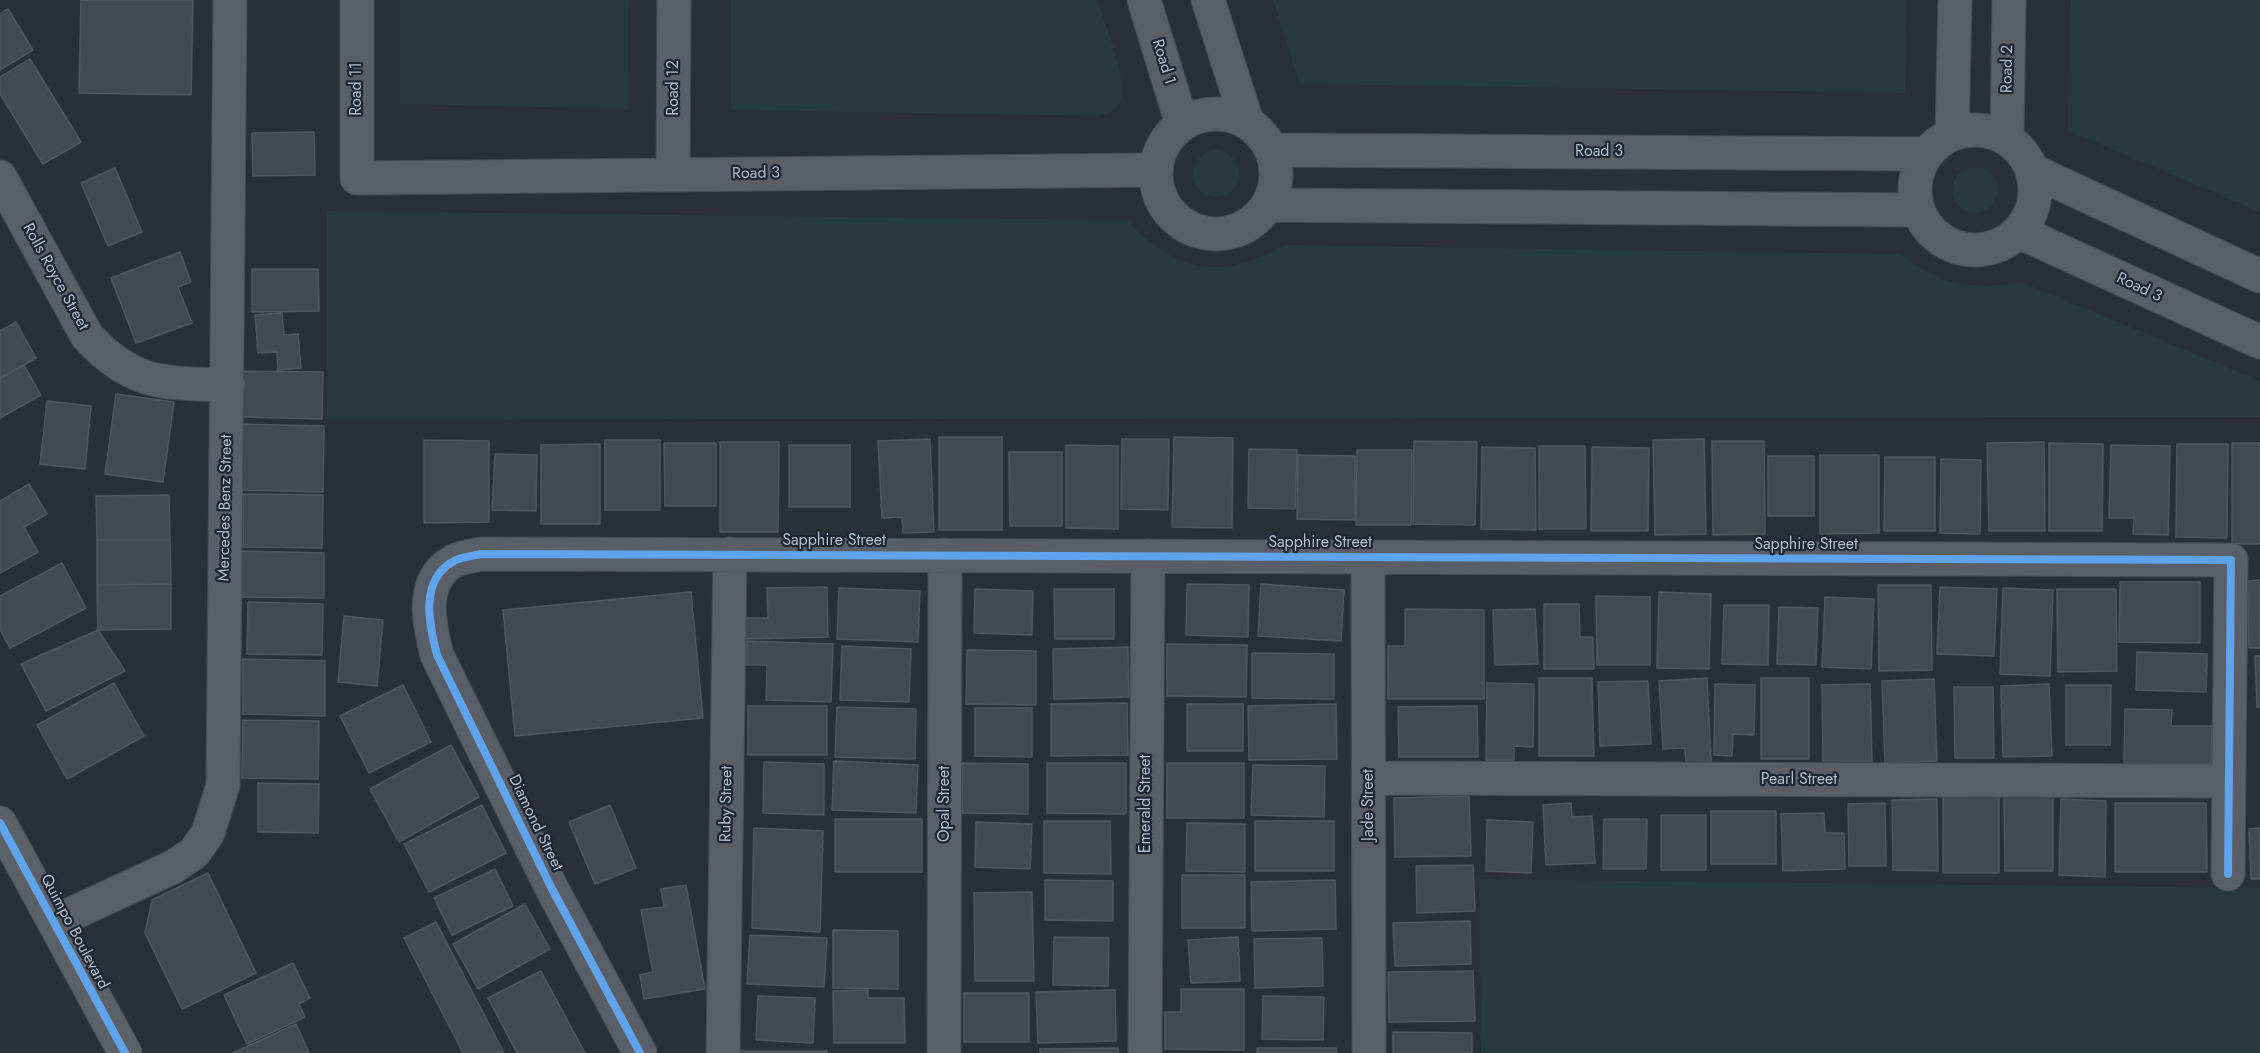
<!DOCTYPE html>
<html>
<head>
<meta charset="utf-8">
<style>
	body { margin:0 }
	canvas { display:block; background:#2a3038 }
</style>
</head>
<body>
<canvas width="2260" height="1053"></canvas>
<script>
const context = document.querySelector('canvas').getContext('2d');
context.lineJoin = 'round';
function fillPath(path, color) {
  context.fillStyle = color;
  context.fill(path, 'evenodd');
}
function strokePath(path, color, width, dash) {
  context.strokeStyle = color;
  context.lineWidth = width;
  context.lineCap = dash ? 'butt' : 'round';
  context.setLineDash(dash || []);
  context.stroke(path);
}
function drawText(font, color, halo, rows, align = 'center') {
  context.font = font + ' Jost,sans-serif';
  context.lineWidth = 4.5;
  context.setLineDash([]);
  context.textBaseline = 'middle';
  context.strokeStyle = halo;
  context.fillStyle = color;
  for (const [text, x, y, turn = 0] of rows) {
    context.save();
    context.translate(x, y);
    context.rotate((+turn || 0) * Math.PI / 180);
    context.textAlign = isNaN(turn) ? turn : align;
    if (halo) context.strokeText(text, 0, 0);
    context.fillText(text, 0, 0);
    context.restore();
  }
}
const green = new Path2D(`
	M400,0h229l-1,109 -228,-5z
	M731,0h366c7,23 35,85 21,106 -5,7 -13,8 -21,10l-366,-6z
	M1273,0h633l-1,93 -605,-9z
	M2071,0h189v212l-193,-82z
	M1193 174a23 23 0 1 1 46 0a23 23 0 1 1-46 0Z
	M1952 190a23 23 0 1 1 46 0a23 23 0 1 1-46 0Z
	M327,211l800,9c48,54 95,60 158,25l614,9c41,30 72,37 122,28l239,99v36l-1933,3z
	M1479,879l781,9v165h-779z`);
const building = new Path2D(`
	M81,0h112l-2,95 -112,-2z
	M8,9l25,41 -33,20v-56z
	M30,59l51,83 -38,22 -43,-70v-17z
	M314,132l1,43 -62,1 -1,-43z
	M115,168l27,64 -34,14 -27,-63z
	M180,252l11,30 -13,5 14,36 -56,20 -25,-65z
	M252,269h66l1,42 -67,1z
	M282,313l2,22 14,-1 3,34 -23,2 -1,-18 -19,1 -3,-38z
	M16,322l20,36 -36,20v-47z
	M24,365l17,30 -41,23v-39z
	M241,371l82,1 -1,47 -81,-2z
	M116,394l58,8 -11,80 -58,-8z
	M47,401l44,5 -6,63 -45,-5z
	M240,424l84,2 -1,66 -83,-2z
	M939,437h63v93h-63z
	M1174,437l59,1 -1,90 -60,-1z
	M930,439l4,93 -31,1 -1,-16 -20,1 -4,-77z
	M1122,439h47l-1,71 -47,-1z
	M1704,439l2,95 -51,1 -2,-95z
	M424,440l65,1v81l-65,1z
	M605,440h55v70h-55z
	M1414,441l63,1 -2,83 -62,-1z
	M1712,441h52l1,93 -52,1z
	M720,442h59l-1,90h-58z
	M2044,442l1,89h-56l-2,-88z
	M664,443h52v63h-51z
	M2049,443l54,1 -1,87h-53z
	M2232,443h28v101h-28z
	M600,444v80h-59v-79z
	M2177,444h51l-1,94 -51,-1z
	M789,445h61v62h-61z
	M1066,445l52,1v83l-52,-1z
	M2111,445l59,1 -2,89 -35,-1 1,-16h-25z
	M1539,446h46l1,83h-47z
	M1482,447l53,1 1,82 -55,-1z
	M1592,447l57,1 -1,83h-57z
	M1249,449l48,1 -2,59 -47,-1z
	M1357,450h55l-1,75h-55z
	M1009,452h53v74h-52z
	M495,454l42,1 -1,56 -44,-1z
	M1298,455l57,1v64l-58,-1z
	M1820,455h59v78l-59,1z
	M1768,456h46v60h-46z
	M1885,457h50v74h-51z
	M1941,459l40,1 -1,74 -40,-1z
	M29,484l18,30 -23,13 14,25 -38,21v-72z
	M243,494l80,1 -1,53 -79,-1z
	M169,495l1,45h-73l-1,-44z
	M97,540h73l1,44 -74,1z
	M242,551l82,2v45l-83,-1z
	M62,563l24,45 -76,40 -10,-19v-33z
	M2260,580v68h-11l-2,-67z
	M2120,582h80v61l-81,-1z
	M171,584v45l-73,1 -1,-45z
	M1187,584l62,1 -1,52 -62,-2z
	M1261,584l83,6 -3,51 -83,-5z
	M1878,585h53l1,85 -53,1z
	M827,587l1,50 -84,2v-21h24l-1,-30z
	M1940,587l57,2 -3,67 -57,-2z
	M839,588l81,3 -2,51 -81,-3z
	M2003,588l50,2 -3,86 -50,-2z
	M975,589l58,2 -1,44 -58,-2z
	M1054,589h60v50h-59z
	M2057,589h59l1,82 -59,1z
	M691,592l12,126 -188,18 -12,-126z
	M1659,592l52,2 -2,75 -52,-1z
	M1596,596l54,1v68h-53z
	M1825,597l49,2 -3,70 -49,-2z
	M248,602l75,2 -1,51 -75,-1z
	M1544,604h35l1,33h13l1,32h-50z
	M1724,605h45l-1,60 -46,-1z
	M1779,607l39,1 -2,57 -39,-1z
	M1405,609l79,1v89h-96v-53h17z
	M1535,609l3,55 -43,1 -2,-55z
	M344,616l39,4 -6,66 -39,-4z
	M98,630l27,41 -79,40 -25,-47z
	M747,641l86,3 -2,58 -65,-2 1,-35h-20z
	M1167,644l80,1 -1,52 -79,-1z
	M842,646l69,3 -2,53 -69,-2z
	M1128,647l1,50 -75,2 -1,-50z
	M967,650l69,1v54l-70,-1z
	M2137,652l70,2 -1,38 -70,-2z
	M1252,653l82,1v45l-82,-1z
	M2255,656h5v51h-3z
	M243,659l82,2v55l-82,-2z
	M1539,678h53l2,78h-55z
	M1707,678l4,84 -25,1 -1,-15 -22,1 -4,-68z
	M1761,678h48v81h-48z
	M1934,679l3,82 -52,2 -3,-82z
	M1648,681l3,63 -51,2 -2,-64z
	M114,683l30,53 -77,43 -30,-54z
	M1487,683l47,1 -1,63 -19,-1v14h-28z
	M1715,684l40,1 -1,50 -21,-1 -1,22 -18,-1z
	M1870,684l2,77h-49l-1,-76z
	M2049,684l3,72 -49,1 -2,-71z
	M403,685l28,57 -62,31 -29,-57z
	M2066,685h45l-1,60h-44z
	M1954,687h39l1,71h-39z
	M1127,703l1,52 -77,1v-52z
	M1187,704h56v47h-56z
	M1336,704l1,55 -88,1 -1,-54z
	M748,706h79v49h-79z
	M1477,706l1,51h-79l-1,-50z
	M837,707l79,2 -1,50 -80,-2z
	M975,708h57v49l-57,-1z
	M2125,709l47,1 -1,16h41l-1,38 -87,-1z
	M243,720l76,1 -1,58 -76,-1z
	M451,745l28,52 -80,45 -29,-53z
	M834,761l84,4 -2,48 -84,-3z
	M764,762l60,2v51l-61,-2z
	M962,763l66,1v50l-66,-1z
	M1047,763h79v51l-79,-1z
	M1167,763h77v55h-77z
	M1253,765l72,1 -1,51 -73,-2z
	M258,783l61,1 -1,49 -60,-1z
	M2004,794h49v77h-48z
	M1943,795l56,1v77h-56z
	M1469,796l2,60 -76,1 -1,-59z
	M1937,799l1,72 -45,-1 -1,-70z
	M2061,799l45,2 -1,76 -46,-2z
	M1571,803l1,14 20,-1 3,47 -49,2 -3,-60z
	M1885,803l1,63h-37l-1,-62z
	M2115,803h91l1,69h-92z
	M482,805l24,48 -77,39 -25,-48z
	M610,805l26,63 -41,16 -26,-62z
	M1711,811h65v53h-65z
	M1824,813l1,20h19l1,36 -62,2 -2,-57z
	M1661,815h45v55h-45z
	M835,819h87v53h-87z
	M1604,819h43l-1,50h-43z
	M1487,820l46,2 -2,51 -45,-2z
	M1044,821h66l1,53 -67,-1z
	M1255,821h79v50h-79z
	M976,822l56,2 -2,45 -55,-2z
	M1187,823l58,1v48l-59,-1z
	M754,828l69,3 -3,101 -68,-4z
	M2260,828v51h-9l-2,-50z
	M1473,865l2,46 -58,2 -1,-47z
	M495,869l18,37 -61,29 -18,-37z
	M208,873l48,100 -74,36 -37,-76 7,-33z
	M1182,875h63v53h-63z
	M1045,880l68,1v40l-68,-1z
	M1335,880l1,49 -84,2 -1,-49z
	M686,885l19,104 -61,10 -4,-24 13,-3 -12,-62 23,-3 -3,-18z
	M1032,892l2,89h-59l-1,-88z
	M525,904l25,45 -72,40 -25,-45z
	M1470,921l1,43 -76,2 -2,-43z
	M436,922l68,131h-41l-59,-115z
	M833,930l65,1v58l-65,-1z
	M750,935l77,3 -3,49 -77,-3z
	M1054,937l55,1 -1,48 -55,-1z
	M1238,937l2,44 -49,2 -3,-43z
	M1322,938l1,48 -68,2 -1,-49z
	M293,963l17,35 -11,6 6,13 -58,27 -23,-49z
	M541,971l44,82h-68l-29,-55z
	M1473,971l2,50 -86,1 -1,-50z
	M1181,989h63v61l-79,-1v-37h16z
	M868,990v8h36l1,45h-71l-1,-52z
	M1115,990l1,51 -78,2 -2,-51z
	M964,993h65v49h-65z
	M758,996l57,2 -2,45 -57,-3z
	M1263,996l61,1 -1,43 -61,-1z
	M296,1024l13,29h-76z
	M1393,1032l79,1v20h-79z
	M1118,1048v5h-78v-4z
	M1257,1048h79l1,5h-80z
	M739,1051h88v2h-88z`);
const minor = new Path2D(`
	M357,0v178l799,-8
	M1144,0l38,124
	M1208,0l39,122
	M1156 174a60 60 0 1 1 120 0a60 60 0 1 1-120 0Z
	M1915 190a60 60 0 1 1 120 0a60 60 0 1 1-120 0Z
	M1952,134l3,-134
	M2007,138l2,-138
	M1272,150l653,4
	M2033,171l227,105
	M673,175l1,-175
	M0,177l87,159c46,50 77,47 141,49
	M1269,205l649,5
	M2019,232l241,110
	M1368,557l1,496
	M1369,778l860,3
	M54,922l119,-55 21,-14 14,-20 15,-48 7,-785
	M640,1053l-89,-166 -114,-232c-8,-31 -18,-75 17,-94 7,-4 19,-5 27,-7l1750,6 -3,314
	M723,1053l7,-499
	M944,1053l1,-498
	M1145,1053l3,-497`);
const major = new Path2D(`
	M0,823l125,230`);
const cycleway = new Path2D(`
	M0,823l125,230
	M640,1053l-89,-166 -114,-232c-8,-31 -18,-75 17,-94 7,-4 19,-5 27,-7l1750,6 -3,314`);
const streetNames = [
	["Road 1",1163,62,73],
	["Road 2",2008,69,-89],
	["Road 12",674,88,-90],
	["Road 11",357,89,-90],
	["Road 3",1599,152],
	["Road 3",756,174,-1],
	["Rolls Royce Street",55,277,61],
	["Road 3",2139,288,25],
	["Mercedes Benz Street",226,508,-89],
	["Sapphire Street",834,541],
	["Sapphire Street",1320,543],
	["Sapphire Street",1806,545],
	["Pearl Street",1799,780],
	["Ruby Street",727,804,-89],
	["Opal Street",945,804,-90],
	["Emerald Street",1146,804,-90],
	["Jade Street",1369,805,-90],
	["Diamond Street",535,823,64],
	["Quimpo Boulevard",74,932,62]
];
fillPath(green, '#273a3e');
fillPath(building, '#444950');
strokePath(building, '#52575f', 1.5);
strokePath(minor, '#484c53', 35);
strokePath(major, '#484c55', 35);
strokePath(minor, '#5a5e66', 33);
strokePath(major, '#5c6168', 33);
strokePath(cycleway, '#60a3ed', 8);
drawText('16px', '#b4bcc9', '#1d2633', streetNames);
</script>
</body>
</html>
